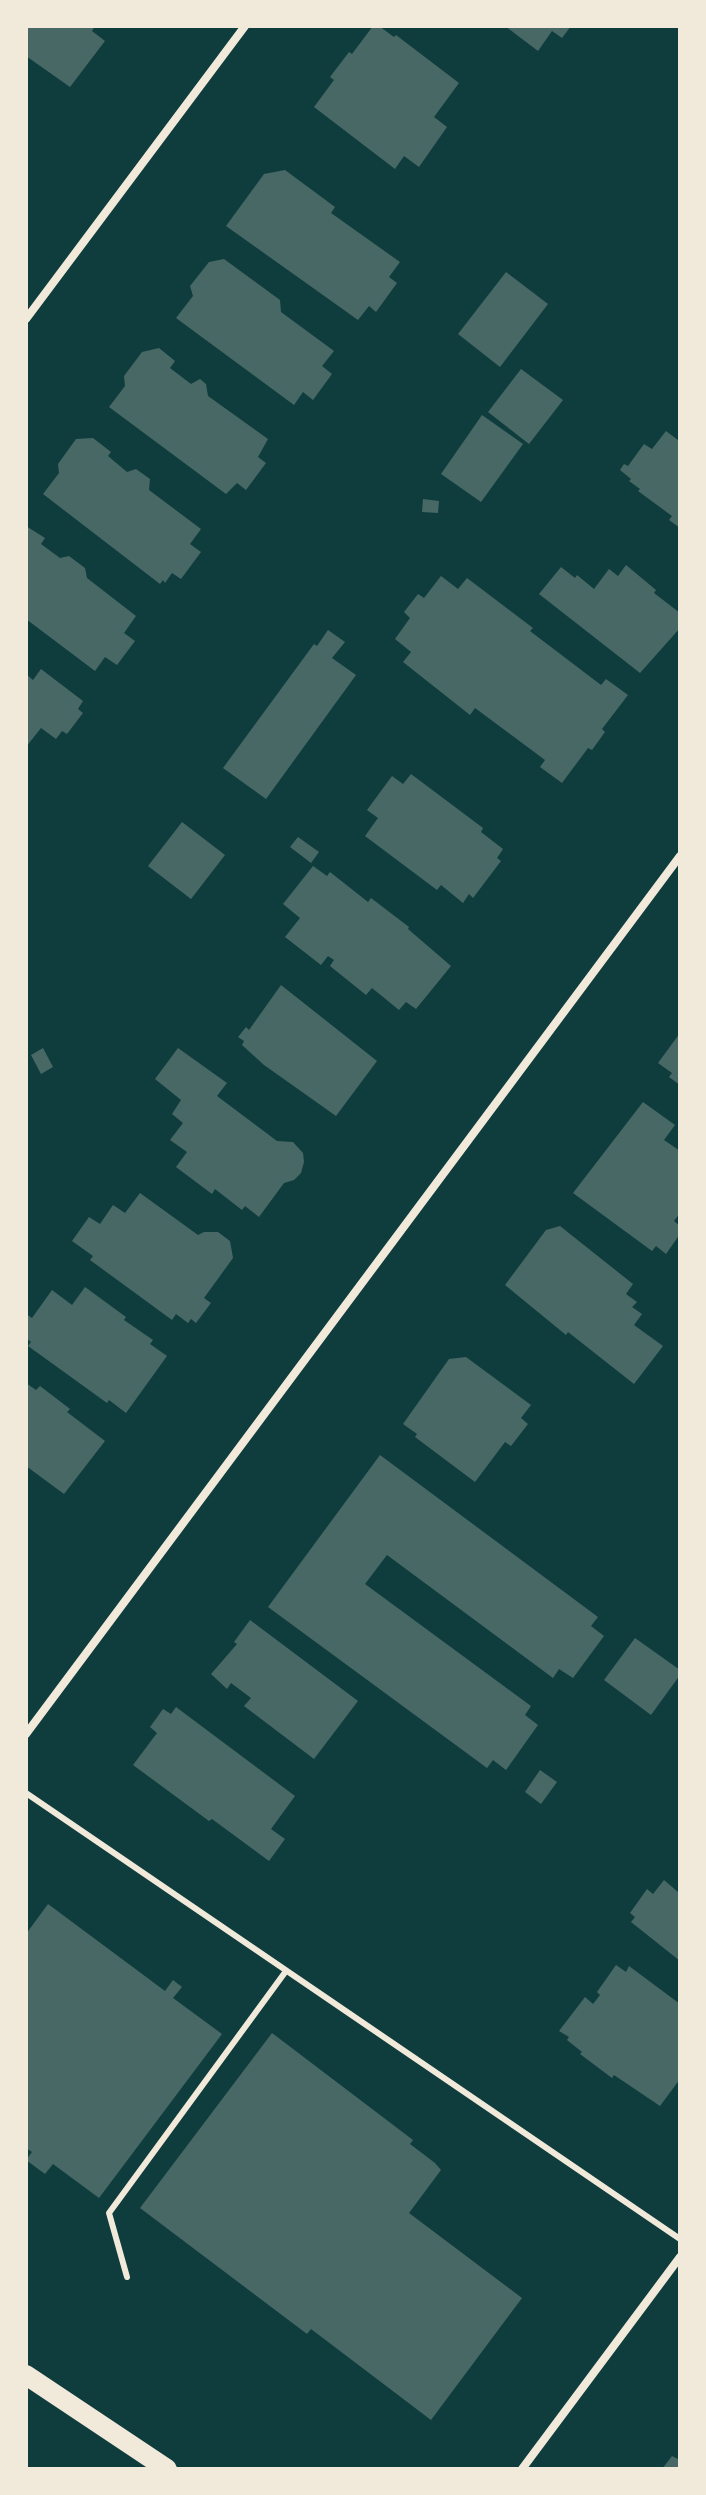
<!DOCTYPE html>
<html>
<head>
<meta charset="utf-8">
<style>
	body { margin:0 }
	#map { position:relative; width:706px; height:2495px; overflow:hidden; background:#0f3d3e; font-family:"Archivo Narrow",sans-serif }
	canvas { display:block }
	.frame { position:absolute; inset:0; border:28px solid #f1e9da; pointer-events:none }
</style>
</head>
<body>
<div id="map">
<canvas width="706" height="2495"></canvas>
<div class="frame"></div>
</div>
<script>
const context = document.querySelector('canvas').getContext('2d');
context.lineJoin = 'round';
function fillPath(path, color) {
  context.fillStyle = color;
  context.fill(path, 'evenodd');
}
function strokePath(path, color, width, dash) {
  context.strokeStyle = color;
  context.lineWidth = width;
  context.lineCap = dash ? 'butt' : 'round';
  context.setLineDash(dash || []);
  context.stroke(path);
}
const building = new Path2D(`
	M26,26h69l-3,5 13,10 -35,46 -44,-31z
	M373,26h6l15,11 2,-2 63,48 -25,34 13,10 -28,40 -15,-11 -9,13 -81,-62 20,-27 -4,-3 19,-25 3,2z
	M505,26h66l-9,12 -10,-7 -14,20z
	M285,170l50,37 -4,6 69,49 -11,15 8,6 -21,29 -7,-6 -11,14 -132,-94 38,-52z
	M224,259l56,41 1,12 53,39 -12,15 10,8 -19,26 -10,-8 -9,13 -118,-87 17,-22 -3,-10 19,-24z
	M506,272l42,32 -48,63 -42,-33z
	M159,348l16,13 -5,7 21,16 9,-5 6,5 2,12 60,43 -10,18 8,6 -20,27 -9,-7 -11,11 -117,-87 16,-21 -1,-10 18,-24z
	M521,369l42,31 -34,44 -41,-32z
	M482,415l41,29 -42,58 -40,-28z
	M666,431l12,9 2,-3v91l-11,-8 3,-4 -34,-25 2,-2 -11,-8 2,-2 -11,-9 4,-6 4,2 16,-22 8,5z
	M93,438l18,14 -3,4 19,16 9,-3 14,10 -1,11 52,39 -11,15 11,8 -20,27 -9,-6 -7,10 -2,-3 -3,4 -117,-90 16,-21 -1,-9 18,-25z
	M423,499l16,2 -1,12 -16,-1z
	M26,526l19,12 -4,6 19,14 9,-2 16,12 2,10 49,38 -12,17 11,8 -18,24 -12,-8 -10,14 -69,-52z
	M626,565l30,25 -2,3 26,20v15l-40,45 -101,-79 22,-27 14,11 2,-3 17,14 15,-20 9,7z
	M441,576l17,13 9,-11 66,50 -3,3 71,54 5,-6 22,16 -26,34 3,3 -13,18 -4,-2 -26,35 -22,-16 5,-7 -70,-52 -5,7 -67,-53 8,-10 -16,-13 15,-21 -6,-6 14,-18 6,4z
	M328,630l17,12 -13,16 24,17 -90,124 -43,-31 91,-124 3,2z
	M41,669l42,32 -5,8 5,4 -16,21 -5,-3 -6,8 -15,-11 -15,19v-73l7,6z
	M411,774l72,54 -2,4 22,17 -6,9 4,3 -28,37 -4,-4 -6,9 -22,-18 -4,5 -72,-54 13,-18 -11,-8 25,-34 11,8z
	M182,822l43,33 -34,44 -43,-33z
	M298,837l21,15 -8,11 -21,-16z
	M313,866l14,10 3,-4 38,30 3,-4 38,29 -1,2 43,37 -35,43 -10,-7 -7,8 -27,-22 -6,7 -36,-29 4,-6 -6,-4 -7,9 -36,-28 15,-19 -17,-14z
	M281,985l96,76 -41,55 -72,-51 -22,-20 2,-4 -6,-4 8,-10 3,3z
	M680,1033v52l-11,-8 3,-4 -14,-10z
	M43,1048l10,19 -12,7 -10,-19z
	M178,1048l49,35 -10,13 60,45 16,1 10,11 1,9 -3,11 -7,7 -10,3 -25,34 -14,-11 -3,4 -27,-21 -3,5 -36,-27 11,-15 -17,-12 13,-17 -11,-9 9,-14 -26,-21z
	M643,1102l32,23 -11,15 16,11v62l-6,8 6,5v8l-14,20 -10,-8 -4,5 -79,-58z
	M140,1193l58,42 6,-3h14l12,9 3,17 -29,40 7,5 -15,20 -5,-4 -3,4 -12,-9 -4,6 -82,-60 3,-4 -21,-15 17,-24 11,7 13,-19 12,8z
	M560,1226l73,58 -7,10 11,8 -5,5 10,7 -8,11 29,21 -29,38 -66,-52 -2,3 -61,-50 41,-55z
	M85,1287l41,30 -2,3 29,20 -3,4 17,12 -41,57 -17,-13 -2,3 -79,-57 3,-4 -5,-4v-24l6,4 20,-28 20,15z
	M466,1357l65,48 -10,13 7,6 -17,22 -6,-4 -30,40 -60,-45 2,-3 -14,-10 46,-65z
	M26,1383l10,7 4,-4 30,23 -3,3 38,29 -41,53 -38,-28z
	M380,1455l218,162 -7,9 13,10 -31,42 -14,-9 -6,9 -166,-123 -22,29 166,122 -6,9 13,10 -32,45 -13,-10 -6,8 -219,-161z
	M250,1620l108,81 -44,58 -70,-53 7,-8 -20,-15 -4,6 -16,-15 26,-30 -3,-2z
	M635,1638l45,32v5l-29,40 -47,-35z
	M176,1707l119,89 -24,33 14,10 -16,22 -57,-42 -3,2 -76,-56 24,-32 -7,-6 13,-18 8,5z
	M540,1770l17,12 -16,22 -16,-12z
	M664,1880l14,12 2,-2v71l-49,-39 4,-5 -5,-4 17,-24 6,5z
	M48,1904l117,87 8,-11 9,7 -9,11 49,36 -123,164 -46,-34 -8,10 -19,-14 6,-8 -6,-4v-214z
	M616,1965l10,7 3,-6 51,38v75l-20,27 -46,-31 -2,3 -32,-24 2,-2 -15,-12 2,-3 -10,-6 26,-34 8,7 7,-9 -3,-3z
	M272,2033l141,107 -3,4 25,19 6,7 -32,43 113,85 -91,122 -120,-91 -4,5 -167,-126z
	M672,2456l6,3 2,-3v13h-18z`);
const service = new Path2D(`
	M26,1793l654,446
	M127,2277l-18,-64 177,-242`);
const minor = new Path2D(`
	M26,319l219,-293
	M26,1734l654,-878
	M522,2469l158,-212`);
const primary = new Path2D(`
	M26,2375l141,94`);
fillPath(building, '#486865');
strokePath(service, '#f1e9da', 6);
strokePath(minor, '#f1e9da', 8);
strokePath(primary, '#f1e9da', 20);
</script>
</body>
</html>
